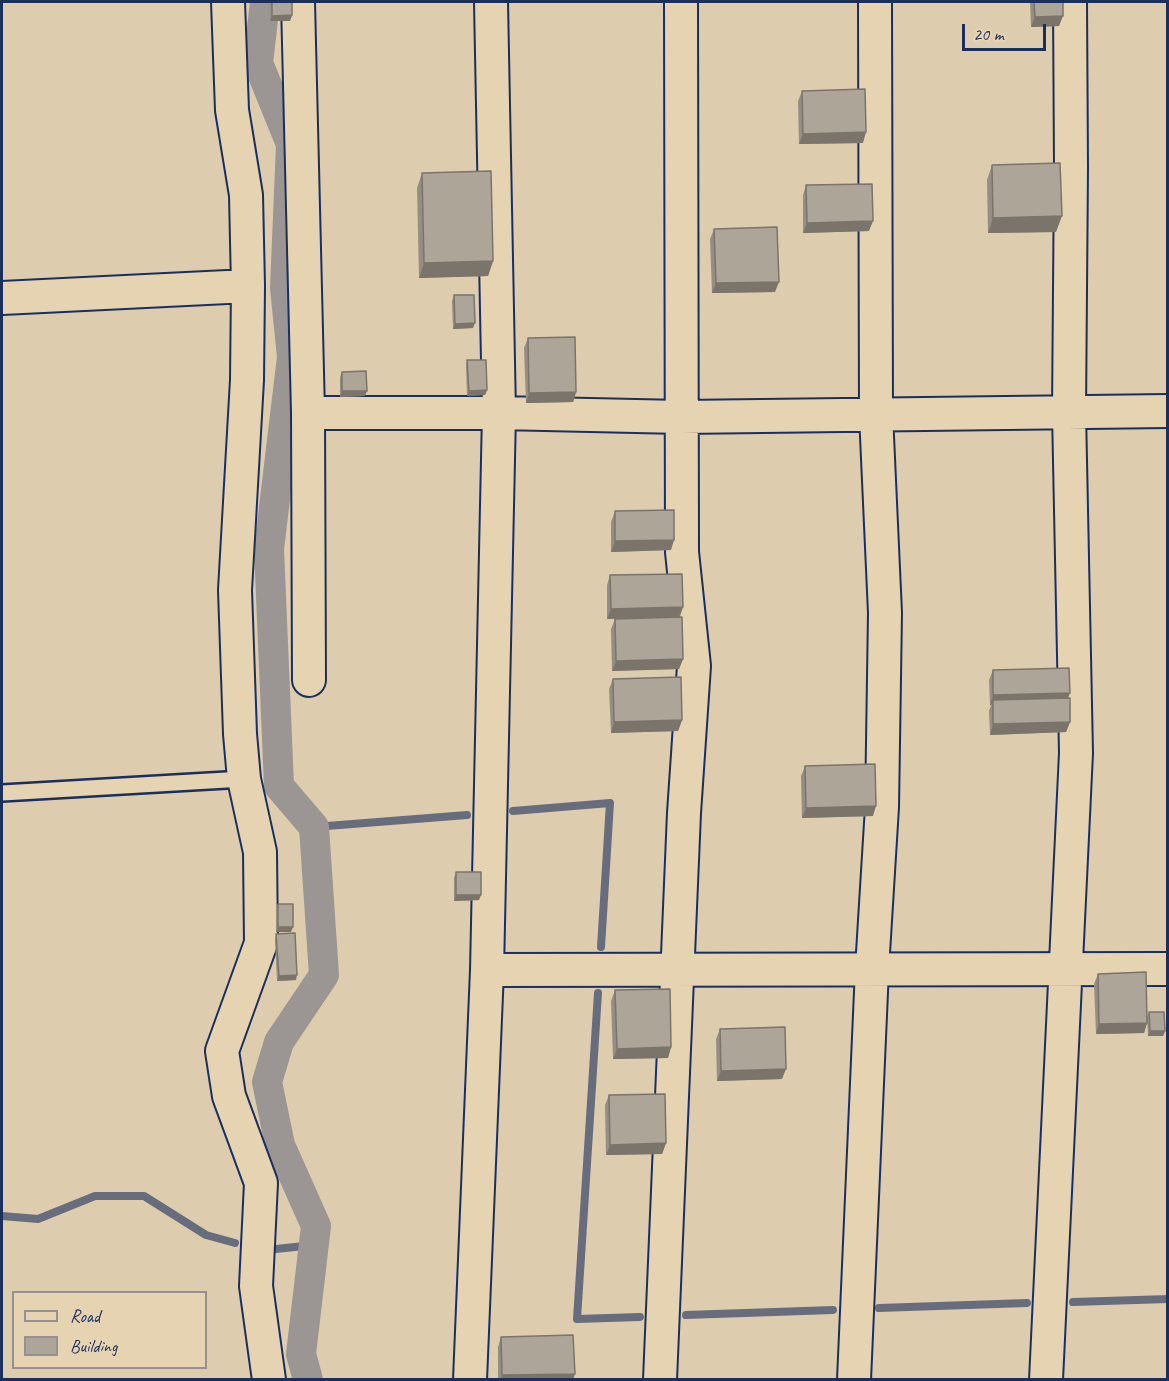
<!DOCTYPE html>
<html>
<head>
<meta charset="utf-8">
<style>
	body { margin:0 }
	#map { position:relative; width:1169px; height:1381px; overflow:hidden; background:#deccae; font-family:Caveat,sans-serif }
	canvas { display:block }
	.frame { position:absolute; inset:0; border:3px solid #1b2f5e; pointer-events:none }
	.legend { position:absolute; left:12px; top:1291px; width:195px; height:78px; box-sizing:border-box; background:#e6d3b1; border:2px solid #959190; margin:0; padding:8px 10px; list-style:none; font-size:18px; color:#1b2f5e }
	.legend li { display:flex; align-items:center; gap:12px; height:30px }
	.legend b { width:30px; border:2px solid #959190 }
	.scale { position:absolute; left:962px; top:24px; width:84px; height:27px; box-sizing:border-box; border:3px solid #1b2f5e; border-top:0; padding-left:8px; font-size:18px; line-height:21px; white-space:nowrap; color:#1b2f5e; -webkit-text-stroke:4px #e6d3b1; paint-order:stroke }
</style>
</head>
<body>
<div id="map">
<canvas width="1169" height="1381"></canvas>
<div class="frame"></div>
<ul class="legend">
<li><b style="height:8px;background:#e6d3b1"></b>Road</li>
<li><b style="height:16px;background:#aea599"></b>Building</li>
</ul>
<div class="scale">20 m</div>
</div>
<script>
const context = document.querySelector('canvas').getContext('2d');
context.lineJoin = 'round';
function strokePath(path, color, width, dash) {
  context.strokeStyle = color;
  context.lineWidth = width;
  context.lineCap = dash ? 'butt' : 'round';
  context.setLineDash(dash || []);
  context.stroke(path);
}
function fillPath(path, color) {
  context.fillStyle = color;
  context.fill(path, 'evenodd');
}
const stream = new Path2D(`
	M513,811l97,-8 -9,144
	M314,827l153,-12
	M598,993l-21,326 63,-2
	M2,1216l36,3 57,-23h49l62,39 29,8
	M266,1250l48,-5
	M1073,1302l95,-3
	M879,1308l148,-5
	M686,1315l147,-5`);
const canal = new Path2D(`
	M265,2l-7,61 33,81 -6,144 7,69 -23,192 10,237 35,41 10,148 -45,67 -12,40 13,63 36,81 -15,128 7,26`);
const service = new Path2D(`
	M2,793l242,-14`);
const minor = new Path2D(`
	M228,2l4,108 14,85 2,91 -1,94 -12,210 5,144 4,45 16,73 1,91 -39,108 7,45 32,87 -5,103 13,94
	M298,2l10,411 1,267
	M2,298l246,-12
	M308,413h191l182,4 487,-6
	M487,970l12,-557 -8,-411
	M470,1380l17,-410 681,-1
	M660,1380l24,-567 10,-147 -12,-114 -1,-550
	M854,1380l18,-411 10,-162 3,-194 -9,-199 -1,-412
	M1046,1380l30,-627 -7,-341 2,-244 -1,-166`);
const wall = new Path2D(`
	M270,2h22v13l-2,6h-20z
	M1030,2h33l-4,24 -28,1z
	M802,91l61,52 -64,1 -1,-43z
	M992,165l64,67 -68,1 -1,-53z
	M422,173l71,88 -5,15 -69,2 -2,-90z
	M806,185l63,46 -66,2v-38z
	M714,229l61,63 -63,1 -2,-54z
	M454,295l19,33 -20,1 -1,-28z
	M528,338l48,54 -3,10 -47,1 -2,-55z
	M467,360l20,30 -2,5 -18,1 -1,-30z
	M342,372l23,24 -25,1v-20z
	M615,511l56,39 -60,2v-30z
	M610,575l73,32 -3,10 3,42 -4,10 -67,2 -1,-42 4,-10h-8v-34z
	M993,670l75,28 2,24 -4,10 -76,3 -1,-24 2,-6h-1l-1,-25z
	M613,679l69,41 -4,11 -67,2 -2,-44z
	M805,766l68,50 -71,2 -1,-42z
	M456,872l23,28 -25,1v-23z
	M278,904l13,28h-15v-22z
	M276,934l20,46 -19,1 -2,-41z
	M1098,974l49,49 -3,10 -48,1 -2,-50z
	M615,990l56,57 -3,11 -55,1 -2,-58z
	M1149,1012l16,19 -2,5h-15l-1,-19z
	M720,1029l62,50 -65,2 -1,-42z
	M609,1095l57,48 -4,11 -56,1 -1,-50z
	M501,1337l72,43h-75v-33z`);
const shadedWall = new Path2D(`
	M292,15l-2,6h-20l2,-5z
	M1063,16l-4,10 -28,1 4,-10z
	M866,132l-3,11 -64,1 4,-10z
	M1062,216l-6,16 -68,1 5,-15z
	M873,221l-4,10 -66,2 4,-10z
	M493,261l-5,15 -69,2 5,-15z
	M779,282l-4,10 -63,1 4,-10z
	M475,323l-2,5 -20,1 2,-5z
	M487,390l-2,5 -18,1 2,-5z
	M342,391h25l-2,5 -25,1z
	M576,392l-3,10 -47,1 3,-10z
	M674,540l-3,10 -60,2 4,-11z
	M683,607l-4,10 -72,2 4,-10z
	M683,659l-4,10 -67,2 4,-10z
	M1070,693l-4,10 -73,-3 -2,5h-1l3,-10z
	M682,720l-4,11 -67,2 3,-11z
	M1070,722l-4,10 -76,3 3,-11z
	M876,806l-3,10 -71,2 4,-10z
	M456,895h25l-2,5 -25,1z
	M278,927h15l-2,5h-15z
	M297,975l-1,5 -19,1 2,-5z
	M1147,1023l-3,10 -48,1 3,-10z
	M1150,1031h15l-2,5h-15z
	M671,1047l-3,11 -55,1 4,-10z
	M786,1069l-4,10 -65,2 4,-10z
	M666,1143l-4,11 -56,1 4,-10z
	M575,1374l-2,6h-72l1,-5z`);
const building = new Path2D(`
	M272,2h20v13l-20,1z
	M1034,2h29v14l-28,1z
	M865,89l1,43 -63,2 -1,-43z
	M1060,163l2,53 -69,2 -1,-53z
	M491,171l2,90 -69,2 -2,-90z
	M872,184l1,37 -66,2 -1,-38z
	M777,227l2,55 -63,1 -2,-54z
	M454,295h20l1,28 -20,1z
	M575,337l1,55 -47,1 -1,-55z
	M467,360h19l1,30 -18,1z
	M366,371l1,20h-25v-19z
	M674,510v30l-59,1v-30z
	M682,574l1,33 -72,2 -1,-34z
	M682,617l1,42 -67,2 -1,-42z
	M1069,668l1,25 -77,2v-25z
	M681,677l1,43 -68,2 -1,-43z
	M1070,698v24l-77,2v-24z
	M875,764l1,42 -70,2 -1,-42z
	M456,872h25v23h-25z
	M278,904h15v23h-15z
	M295,933l2,42 -18,1 -3,-42z
	M1146,972l1,51 -48,1 -1,-50z
	M670,989l1,58 -54,2 -2,-59z
	M1149,1012h15l1,19h-15z
	M785,1027l1,42 -65,2 -1,-42z
	M665,1094l1,49 -56,2 -1,-50z
	M573,1335l2,39 -73,1 -1,-38z`);
strokePath(stream, '#686d7e', 8);
strokePath(canal, '#9b9693', 30);
strokePath(service, '#1b2f5e', 20);
strokePath(minor, '#1b2f5e', 36);
strokePath(service, '#e6d3b1', 15);
strokePath(minor, '#e6d3b1', 32);
fillPath(wall, '#968e84');
fillPath(shadedWall, '#7a746b');
fillPath(building, '#aea599');
strokePath(building, '#7a746b', 1.5);
</script>
</body>
</html>
